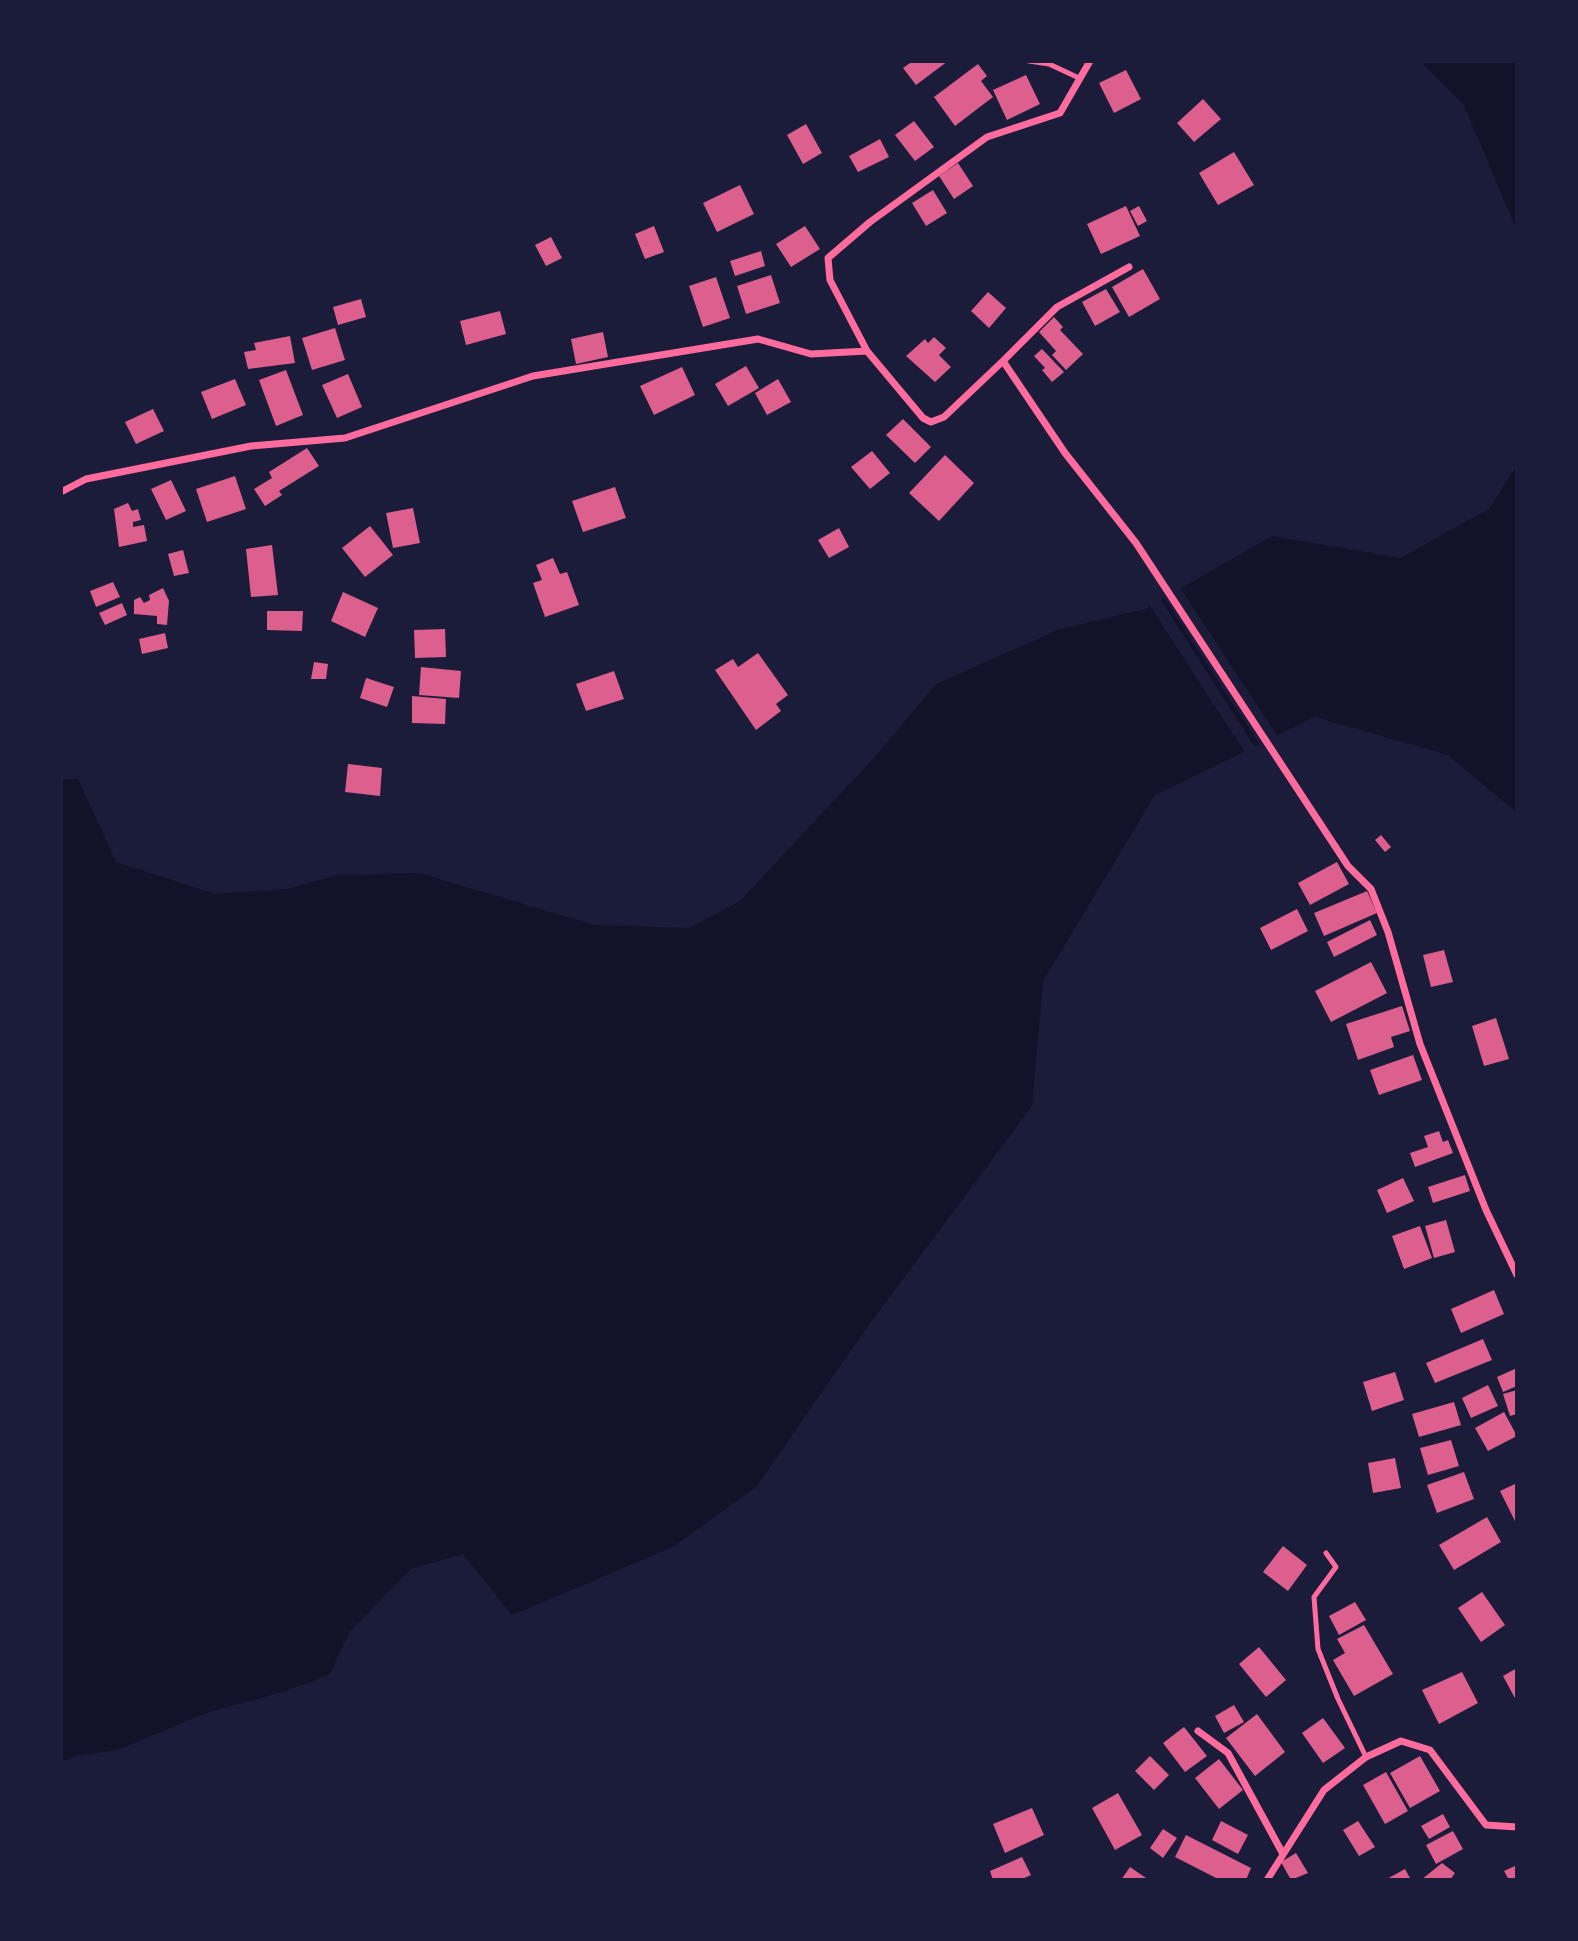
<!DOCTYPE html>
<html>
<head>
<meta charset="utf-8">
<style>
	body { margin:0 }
	#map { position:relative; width:1578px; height:1941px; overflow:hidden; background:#1b1b3a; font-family:"Archivo Narrow",sans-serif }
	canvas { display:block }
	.frame { position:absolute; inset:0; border:63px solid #1b1b3a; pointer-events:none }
</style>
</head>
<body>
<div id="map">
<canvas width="1578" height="1941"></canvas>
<div class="frame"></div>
</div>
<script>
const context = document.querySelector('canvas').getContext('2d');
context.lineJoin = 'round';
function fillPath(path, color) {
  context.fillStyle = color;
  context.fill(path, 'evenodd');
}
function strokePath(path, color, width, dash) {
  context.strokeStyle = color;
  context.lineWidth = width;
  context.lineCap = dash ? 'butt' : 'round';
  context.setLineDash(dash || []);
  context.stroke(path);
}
const water = new Path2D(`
	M1420,61h97v170l-53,-126z
	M1517,465v348l-69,-58 -133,-38 -160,78 -112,186 -11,125 -167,224 -109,157 -83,60 -161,68 -49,-61 -52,15 -61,62 -21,44 -43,16 -80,22 -88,37 -43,6 -14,6v-983h17l38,83 99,32 72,-5 51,-14 81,-2 175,52 95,3 50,-26 134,-143 63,-75 122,-54 87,-21 127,-73 128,22 89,-49z`);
const pier = new Path2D(`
	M1179,586l100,152 -18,9 -99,-152z
	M1159,597l97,152 -10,5 -98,-151z`);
const building = new Path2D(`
	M913,61h35l-32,24 -13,-17z
	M978,64l9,12 -6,5 12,16 -38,29 -21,-29z
	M1126,70l15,29 -27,14 -15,-30z
	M1026,75l14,29 -33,16 -14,-30z
	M1203,99l18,20 -27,23 -17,-19z
	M914,121l20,26 -19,14 -20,-26z
	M806,124l16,29 -19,11 -16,-29z
	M880,139l9,18 -31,15 -9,-16z
	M1234,152l20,33 -36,20 -19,-32z
	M958,163l15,23 -19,13 -15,-23z
	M740,185l14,29 -37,18 -14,-29z
	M933,190l14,23 -21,13 -14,-23z
	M1126,206l14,30 -39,18 -14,-30z
	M1139,206l8,15 -9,5 -8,-15z
	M654,226l10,26 -19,7 -10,-25z
	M805,226l15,23 -29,18 -15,-23z
	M551,237l11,21 -16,8 -11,-21z
	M761,251l4,15 -30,10 -5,-15z
	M1143,269l17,30 -31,18 -17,-30z
	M771,275l9,28 -34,11 -9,-28z
	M716,277l14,41 -27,9 -14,-41z
	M1106,289l14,23 -25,14 -13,-24z
	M988,292l18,16 -17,20 -18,-17z
	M361,299l5,18 -28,8 -5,-18z
	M500,311l6,23 -40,11 -6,-24z
	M1054,317l9,10 -3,3 23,24 -17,16 -14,-15 4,-4 -17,-19z
	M335,328l10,32 -33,10 -10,-32z
	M603,332l5,25 -32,7 -5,-25z
	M290,336l5,27 -47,6 -4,-17 12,-2 -2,-7z
	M934,337l12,11 -7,7 12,12 -16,15 -29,-26 19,-17 3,4z
	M1042,349l22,23 -12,10 -10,-12 3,-2 -11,-12z
	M746,366l13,22 -31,18 -13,-22z
	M682,367l13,28 -41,20 -14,-29z
	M286,370l17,45 -27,11 -17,-46z
	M348,374l14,33 -25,11 -15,-33z
	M235,379l11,26 -34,14 -11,-27z
	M778,379l13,23 -24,13 -12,-22z
	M153,409l11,22 -28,13 -11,-22z
	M903,419l28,28 -16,16 -29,-28z
	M307,448l12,18 -40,25 3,4 -17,11 -11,-17 18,-11 -3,-6z
	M872,451l18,22 -20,16 -19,-22z
	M945,455l29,28 -35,38 -30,-28z
	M235,476l11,33 -39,13 -11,-33z
	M171,480l15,31 -20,9 -15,-31z
	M615,487l11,31 -43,14 -11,-31z
	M128,503l4,8 6,-2 3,11 -8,2v5l11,-2 3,16 -28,6 -5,-38z
	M413,508l7,35 -27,5 -7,-35z
	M370,526l23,29 -28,22 -23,-29z
	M839,528l10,19 -20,11 -11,-18z
	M272,545l6,50 -27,2 -5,-48z
	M183,550l6,23 -15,3 -6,-22z
	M553,558l7,16 7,-2 12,33 -34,12 -12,-34 9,-3 -6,-15z
	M113,582l7,15 -24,10 -6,-16z
	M163,588l6,13 -2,24 -10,-1v-8l-23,-2v-14l6,-3 4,6 6,-3 -1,-5z
	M343,592l35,16 -13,29 -34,-16z
	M122,603l5,12 -22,10 -6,-12z
	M267,611h36l-1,20 -35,-1z
	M445,629l1,28 -31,1 -1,-28z
	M165,633l3,15 -26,6 -3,-15z
	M758,653l30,42 -12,9 5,7 -25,19 -41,-60 18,-11 5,8z
	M314,662l14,2 -2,15h-15z
	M421,667l40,4 -2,27 -40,-3z
	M614,671l10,28 -38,12 -10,-27z
	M366,678l28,9 -7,20 -27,-9z
	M412,696l34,3 -1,25 -33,-1z
	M348,764l34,4 -2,28 -35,-4z
	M1381,835l10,12 -6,5 -10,-12z
	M1337,862l12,22 -39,21 -12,-22z
	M1367,891l10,22 -53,23 -10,-23z
	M1297,909l11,22 -37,19 -11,-22z
	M1370,920l7,15 -43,22 -7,-15z
	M1444,950l9,32 -22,5 -8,-32z
	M1371,962l16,31 -56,29 -16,-31z
	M1402,1006l8,25 -19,6 3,10 -36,13 -12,-36z
	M1496,1018l13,41 -25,7 -12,-40z
	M1413,1055l9,25 -43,15 -9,-25z
	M1439,1131l4,11 5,-2 5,13 -38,14 -5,-14 18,-6 -4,-11z
	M1465,1175l5,16 -37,12 -5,-16z
	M1403,1178l11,23 -27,12 -10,-23z
	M1446,1220l9,32 -21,6 -9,-32z
	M1420,1226l12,32 -28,11 -12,-33z
	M1494,1290l10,24 -43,19 -10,-24z
	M1483,1339l9,21 -57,23 -9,-20z
	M1517,1368v18l-14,6 -6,-15z
	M1395,1372l9,28 -32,11 -9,-29z
	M1488,1385l10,21 -27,12 -9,-20z
	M1517,1390v24l-7,2 -7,-22z
	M1454,1402l7,23 -42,12 -7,-23z
	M1504,1412l13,24 -29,15 -13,-23z
	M1451,1440l8,26 -31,9 -8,-27z
	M1395,1458l6,30 -28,5 -5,-30z
	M1464,1472l10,27 -37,14 -10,-28z
	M1517,1483v42l-17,-34z
	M1487,1517l14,25 -47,28 -15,-25z
	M1283,1546l24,19 -19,26 -25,-19z
	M1482,1592l23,33 -24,17 -23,-34z
	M1355,1602l11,18 -27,15 -10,-19z
	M1364,1625l29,49 -39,22 -21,-36 12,-7 -8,-14z
	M1259,1647l27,33 -20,17 -27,-33z
	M1517,1668v34l-14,-26z
	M1462,1672l16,31 -39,21 -17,-34z
	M1234,1705l10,17 -20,11 -9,-17z
	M1257,1714l28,38 -30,24 -29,-38z
	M1323,1718l22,30 -22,15 -21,-30z
	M1184,1727l23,29 -22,16 -22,-29z
	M1150,1756l19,19 -15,15 -19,-19z
	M1420,1756l20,35 -30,17 -20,-35z
	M1219,1759l24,31 -24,19 -24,-31z
	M1386,1772l22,39 -23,13 -22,-39z
	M1118,1793l24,42 -27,15 -23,-42z
	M1032,1808l12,27 -39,18 -12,-29z
	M1443,1814l7,13 -21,12 -8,-13z
	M1221,1821l27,14 -10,19 -26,-14z
	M1358,1821l17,26 -16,9 -16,-26z
	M1163,1829l14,9 -14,20 -13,-10z
	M1453,1831l10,18 -27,15 -10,-19z
	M1186,1835l65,33 -5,12h-26l-45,-23z
	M1296,1853l12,20 -17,7 -10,-18z
	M1022,1857l9,18 -11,5h-27l-3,-9z
	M1442,1863l13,10 -5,7h-29z
	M1517,1865v15h-8l-5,-9z
	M1130,1867l19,13h-28z
	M1405,1869l6,11h-26z`);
const service = new Path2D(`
	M1029,61l20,3 30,14
	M1326,1553l10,14 -22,30 4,52 20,50 28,58`);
const minor = new Path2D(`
	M867,351l-37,-71 -2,-22 42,-36 117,-85 73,-24 30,-52
	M1003,361l54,-54 72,-40
	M61,492l25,-13 165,-33 94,-8 188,-62 225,-37 53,15 56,-3 56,67 8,4 13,-5 59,-56 62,92 71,90 212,323 23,23 17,43 32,112 66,166 31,65
	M1198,1731l30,22 55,101
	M1267,1880l57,-90 42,-33 35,-16 29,9 56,75 31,2`);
fillPath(water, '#12122b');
fillPath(pier, '#1b1b3a');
fillPath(building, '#dd5f8e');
strokePath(service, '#ff6b9d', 5);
strokePath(minor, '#ff6b9d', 7);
</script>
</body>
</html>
